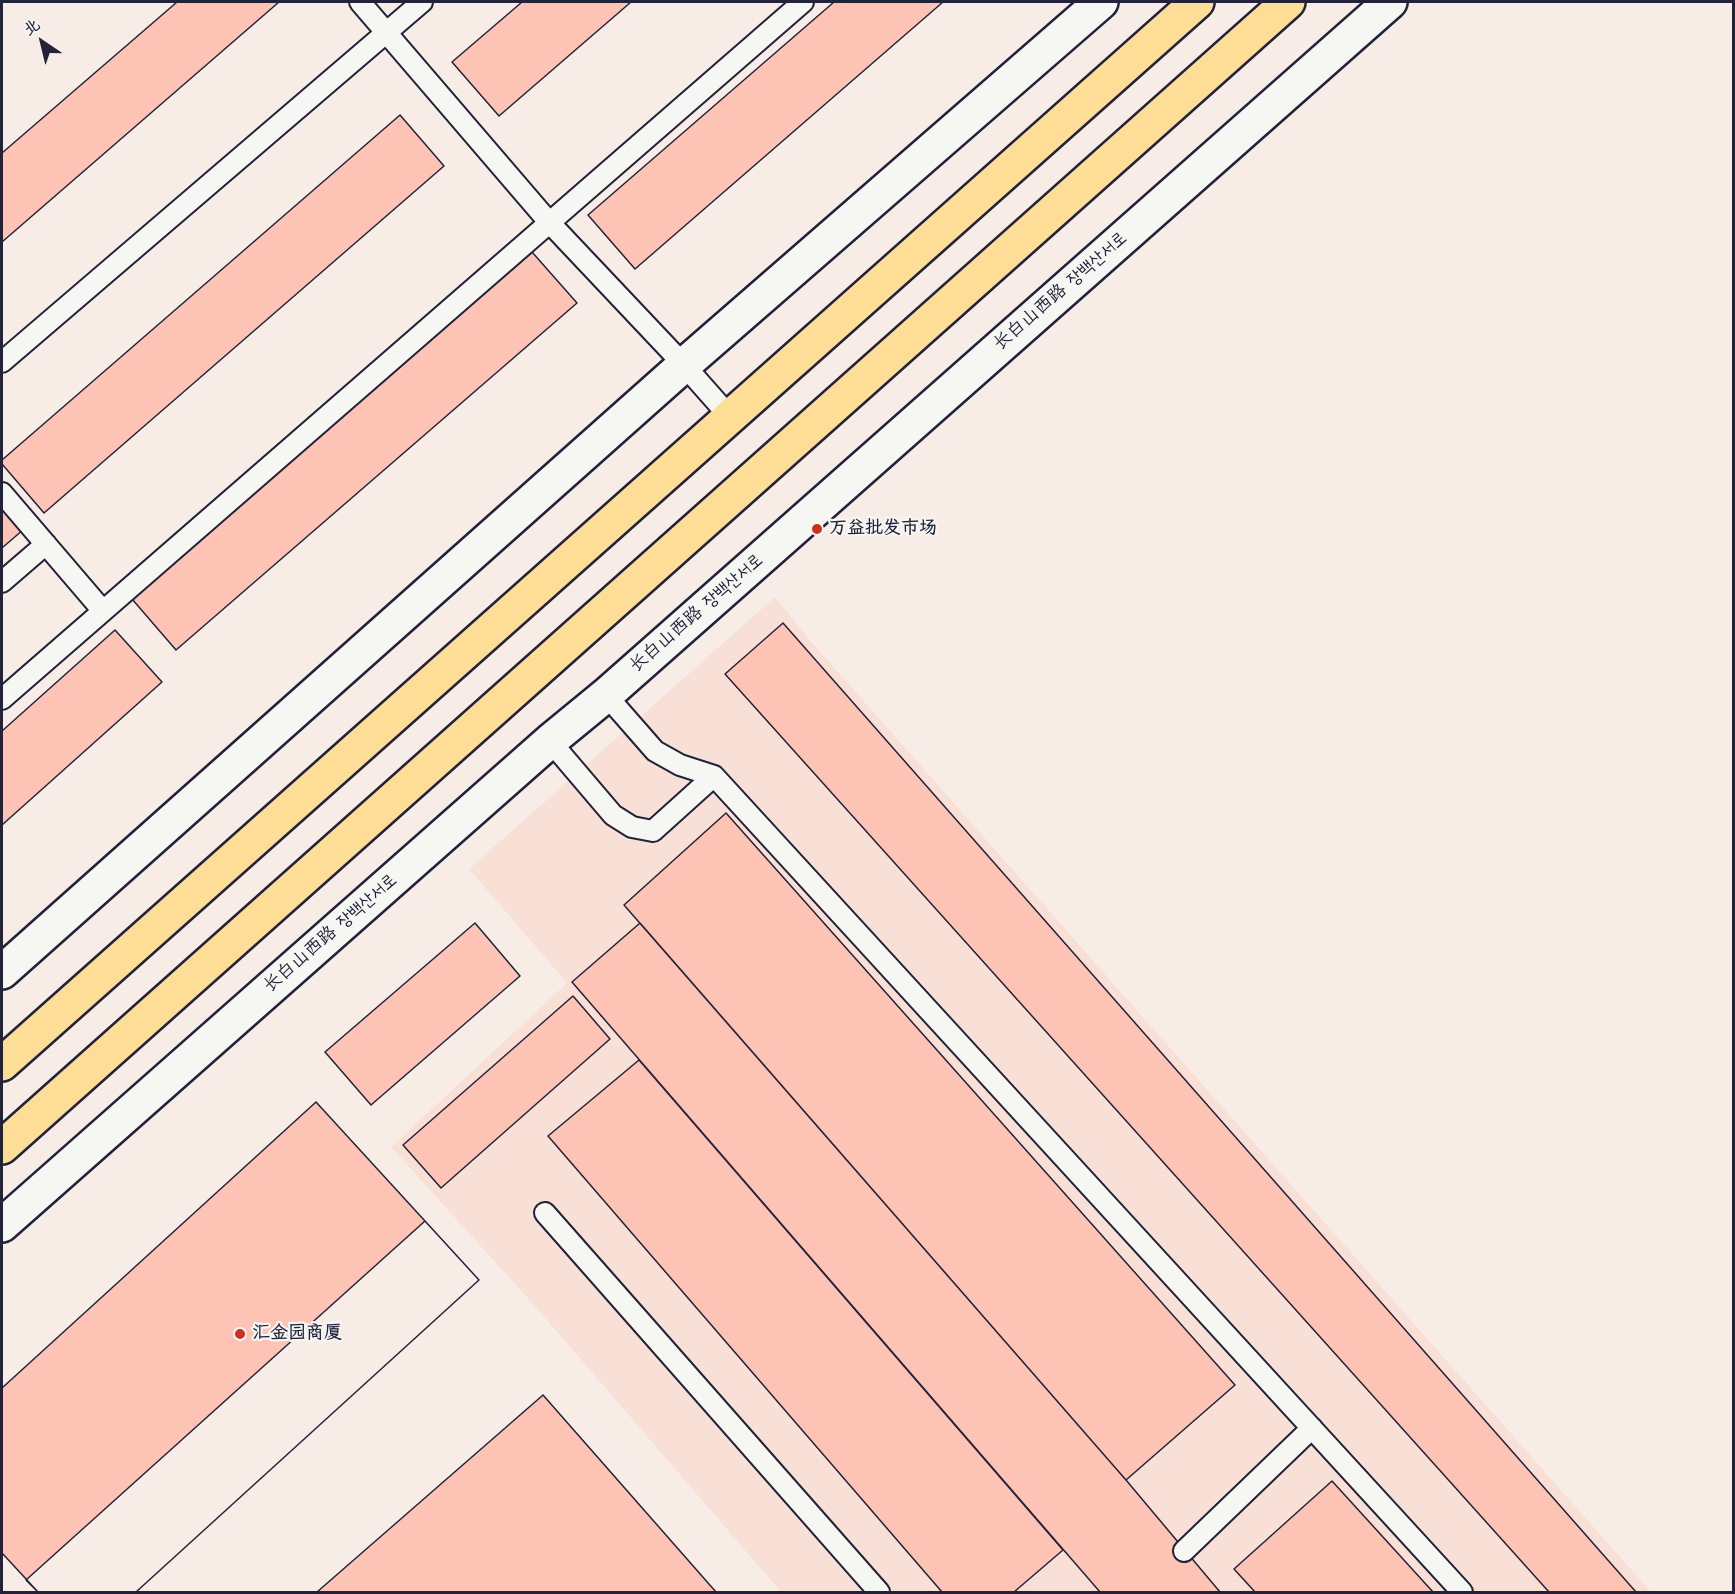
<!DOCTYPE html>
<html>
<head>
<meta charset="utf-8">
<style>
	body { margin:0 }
	#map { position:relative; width:1735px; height:1594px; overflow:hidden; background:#f7ece6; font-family:"Architects Daughter","LXGW WenKai TC",sans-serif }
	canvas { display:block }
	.frame { position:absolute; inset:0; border:3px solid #22223b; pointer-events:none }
	.north { position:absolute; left:12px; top:12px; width:60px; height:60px; -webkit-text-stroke:4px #f6f6f2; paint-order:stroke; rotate:325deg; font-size:16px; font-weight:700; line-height:24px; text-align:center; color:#22223b }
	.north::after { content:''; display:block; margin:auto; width:21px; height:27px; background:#22223b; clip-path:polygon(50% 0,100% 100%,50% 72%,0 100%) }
</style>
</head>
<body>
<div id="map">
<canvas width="1735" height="1594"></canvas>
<div class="frame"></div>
<div class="north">北</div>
</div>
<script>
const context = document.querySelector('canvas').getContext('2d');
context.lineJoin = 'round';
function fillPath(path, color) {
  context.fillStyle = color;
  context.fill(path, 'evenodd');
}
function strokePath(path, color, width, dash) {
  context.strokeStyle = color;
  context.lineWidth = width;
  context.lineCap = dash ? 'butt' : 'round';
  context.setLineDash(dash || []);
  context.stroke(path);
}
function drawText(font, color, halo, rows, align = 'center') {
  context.font = font + ' "Architects Daughter","LXGW WenKai TC","Poor Story",sans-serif';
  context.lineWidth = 4.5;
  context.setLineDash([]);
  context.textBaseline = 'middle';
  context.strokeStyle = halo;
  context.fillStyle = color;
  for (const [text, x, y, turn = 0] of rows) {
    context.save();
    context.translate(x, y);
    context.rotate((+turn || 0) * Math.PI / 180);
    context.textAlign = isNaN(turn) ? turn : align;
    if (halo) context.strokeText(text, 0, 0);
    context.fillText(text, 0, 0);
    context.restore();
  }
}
const built = new Path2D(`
	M775,597l33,41 843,954h-870l-247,-287 -143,-158 176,-164 -98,-114z`);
const building = new Path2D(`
	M177,2h102l-277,240v-89z
	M522,2h109l-132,114 -47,-54z
	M834,2h109l-308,267 -47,-54z
	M400,115l44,51 -400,347 -42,-49v-4z
	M532,252l45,51 -401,347 -44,-51z
	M2,503l22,26 -22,19z
	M783,623l853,969h-87l-824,-918z
	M115,630l47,52 -160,143v-94z
	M726,813l509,572 -109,95 -502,-575z
	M475,923l45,53 -149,129 -46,-53z
	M640,923l486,557 94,112h-120l-528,-610z
	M573,996l37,43 -169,149 -38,-43z
	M639,1060l424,490 -49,42h-72l-394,-456z
	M316,1102l163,178 -343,312h-98l-36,-39v-165z
	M425,1221l54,59 -343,312h-98l-12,-12z
	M543,1395l173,197h-399z
	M1332,1481l101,111h-178l-21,-23z`);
const lane = new Path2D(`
	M360,2l188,219 136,144 46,52
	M2,362l420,-360
	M2,493l101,118
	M2,582l44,-38
	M606,695l49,56 25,14 34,11 748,816
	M2,699l801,-697
	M550,741l63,74 19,12 21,4 61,-55
	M545,1213l334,379
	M1184,1551l128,-123`);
const secondary = new Path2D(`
	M2,972l682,-607 417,-363
	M2,1225l548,-484 56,-46 784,-693`);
const primary = new Path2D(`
	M2,1064l1195,-1062
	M2,1147l1286,-1145`);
const markers = [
	[817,529,6,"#c8321e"],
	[240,1334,6,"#c8321e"]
];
const streetNames = [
	["长白山西路 장백산서로",1061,292,-41],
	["长白山西路 장백산서로",697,614,-41],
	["长白山西路 장백산서로",331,934,-41]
];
const poiNames = [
	["万益批发市场",829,529],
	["汇金园商厦",252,1334]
];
fillPath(built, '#f9e0d7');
fillPath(building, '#fdc3b4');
strokePath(building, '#22223b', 1.5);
strokePath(lane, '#22223b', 24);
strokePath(secondary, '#22223b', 38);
strokePath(primary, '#22223b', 38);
strokePath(lane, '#f6f6f2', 20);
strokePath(secondary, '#f6f6f2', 33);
strokePath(primary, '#fedd96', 33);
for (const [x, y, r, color] of markers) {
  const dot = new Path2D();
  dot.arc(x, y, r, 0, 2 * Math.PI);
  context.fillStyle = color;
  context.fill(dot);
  strokePath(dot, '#f6f6f2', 2);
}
drawText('18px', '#22223b', '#f6f6f2', streetNames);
drawText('bold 18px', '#22223b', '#f6f6f2', poiNames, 'left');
</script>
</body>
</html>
